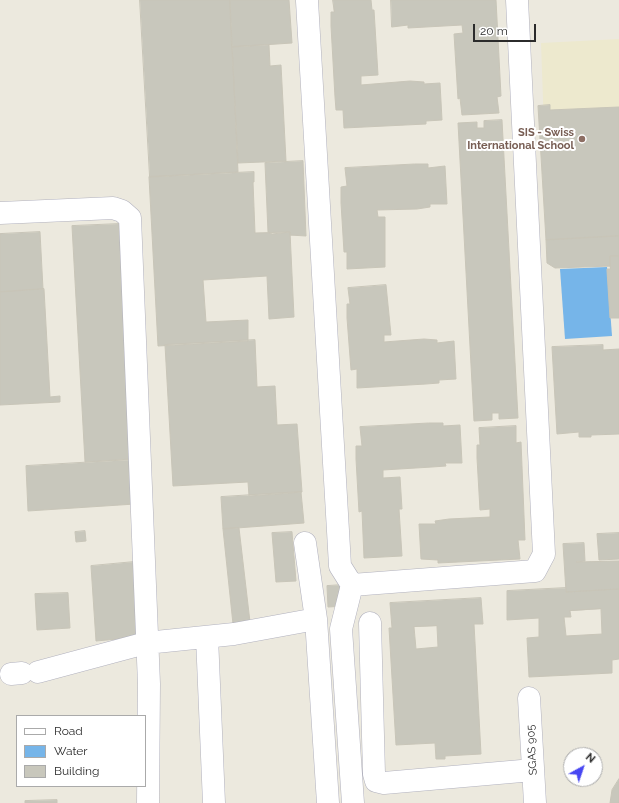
<!DOCTYPE html>
<html>
<head>
<meta charset="utf-8">
<style>
	body { margin:0 }
	#map { position:relative; width:619px; height:803px; overflow:hidden; background:#ece9de; font-family:Raleway,sans-serif }
	canvas { display:block }
	.legend { position:absolute; left:16px; top:715px; width:130px; height:72px; box-sizing:border-box; background:#fff; border:1px solid #aaa; margin:0; padding:5px 7px; list-style:none; font-size:12px; color:#2b2b2b }
	.legend li { display:flex; align-items:center; gap:8px; height:20px }
	.legend b { width:20px; border:1px solid #aaa }
	.north { position:absolute; left:563px; top:747px; width:40px; height:40px; box-sizing:border-box; background:#fff; border:1px solid #aaa; border-radius:50%; rotate:40deg; font-size:11px; font-weight:700; line-height:16px; text-align:center; color:#2b2b2b }
	.north::after { content:''; display:block; margin:auto; width:14px; height:18px; background:#4746f2; clip-path:polygon(50% 0,100% 100%,50% 72%,0 100%) }
	.scale { position:absolute; left:473px; top:24px; width:63px; height:18px; box-sizing:border-box; border:2px solid #2b2b2b; border-top:0; padding-left:5px; font-size:12px; line-height:14px; white-space:nowrap; color:#2b2b2b; -webkit-text-stroke:3px #fff; paint-order:stroke }
</style>
</head>
<body>
<div id="map">
<canvas width="619" height="803"></canvas>
<ul class="legend">
<li><b style="height:5px;background:#fff"></b>Road</li>
<li><b style="height:11px;background:#76b5e9"></b>Water</li>
<li><b style="height:11px;background:#c8c7bc"></b>Building</li>
</ul>
<div class="north">N</div>
<div class="scale">20 m</div>
</div>
<script>
const context = document.querySelector('canvas').getContext('2d');
context.lineJoin = 'round';
function fillPath(path, color) {
  context.fillStyle = color;
  context.fill(path, 'evenodd');
}
function strokePath(path, color, width, dash) {
  context.strokeStyle = color;
  context.lineWidth = width;
  context.lineCap = dash ? 'butt' : 'round';
  context.setLineDash(dash || []);
  context.stroke(path);
}
function drawText(font, color, halo, rows, align = 'center') {
  context.font = font + ' Raleway,sans-serif';
  context.lineWidth = 4;
  context.setLineDash([]);
  context.textBaseline = 'middle';
  context.strokeStyle = halo;
  context.fillStyle = color;
  for (const [text, x, y, turn = 0] of rows) {
    context.save();
    context.translate(x, y);
    context.rotate((+turn || 0) * Math.PI / 180);
    context.textAlign = isNaN(turn) ? turn : align;
    if (halo) context.strokeText(text, 0, 0);
    context.fillText(text, 0, 0);
    context.restore();
  }
}
const education = new Path2D(`
	M619,39v197l-71,5 -7,-198z`);
const water = new Path2D(`
	M607,267l5,69 -47,3 -5,-70z`);
const building = new Path2D(`
	M140,0h90l8,172 -88,5z
	M230,0h59l3,43 -60,4z
	M333,0h38l1,10h2l4,65 -17,1v9l49,-4 14,1v2l16,-1 2,37 -16,1v3l-82,4 -1,-18h-7l-1,-13 -4,-71v-14h3z
	M391,0h105l5,96 -4,1 2,16 -37,2 -2,-17 -2,1 -4,-65 9,-1 -1,-8 -54,3v-3l-16,2z
	M269,45l1,21 11,-1 5,96 -48,2 -6,-116z
	M550,105v5l69,-3v129l-73,4 -8,-134z
	M502,120l16,298 -19,1v-6h-7v7l-18,1 -16,-298 19,-1v6h7v-7z
	M303,161l3,75 -16,-1v-3l-18,2 -4,-2 -3,-69z
	M415,164h13v4l17,-2 2,38h-17v3l-13,2 -40,1 1,7h7v50l-38,2v-17h-3l-3,-49v-16l6,-1 -2,-18z
	M254,172v10h-1l2,51 35,-1 4,85 -25,2 -2,-43 -64,4 3,42 42,-2v21l-90,5 -9,-169z
	M119,224l13,235 -47,3 -13,-236z
	M40,232l3,57 -43,3v-58z
	M619,236v20h-9v10l-55,2 -8,-5 -1,-23z
	M610,256h9v62h-9l-3,-47v-2h3z
	M386,285l5,50h-7v7l40,-3 13,1v3l17,-2 2,38 -17,1v3l-13,1 -69,4v-19l-6,1 -4,-52v-14h3l-2,-16z
	M44,289l6,108 10,-1v6l-60,3v-113z
	M255,340l2,47 18,-1 2,39 20,-1 5,68 -53,4 -1,-14 -75,4 -8,-141z
	M603,345v5l16,-1v85l-28,1v2h-12v-5l-22,2 -5,-87z
	M429,423h14v3l17,-1 2,38h-17l1,3 -14,1 -49,3v8l17,-1 2,32h-3l3,47 -38,2 -2,-47 -3,1 -3,-53v-13h6l-2,-19z
	M516,426v17l5,-1 4,98h-7l2,19 -82,4v-3l-17,-1 -2,-35h17l-1,-3 14,-2 41,-2v-8l-10,1 -3,-52v-13h3l-1,-17z
	M131,460l4,44 -107,7 -2,-45z
	M301,492l3,31 -81,6 -2,-32z
	M239,528l11,94 -17,2 -10,-95z
	M85,531l1,10 -10,1 -1,-10z
	M292,532l4,49 -20,1 -4,-49z
	M619,533v26l-20,1 -2,-26z
	M584,543l1,18 -9,1 43,-1v28l-53,3 -3,-48z
	M134,562l6,75 -44,4 -5,-75z
	M343,585l2,21 -17,1 -1,-21z
	M566,588v4l53,-3v70l-7,1v13l-83,4 -2,-39 12,-1v-19l-32,2v-29zM601,609l1,25 -36,2 -2,-19h7l-1,-6z
	M68,593l2,35 -33,2 -2,-36z
	M481,598l2,26h-9l7,130 -36,2v3h-9l-1,-16 -39,2 -7,-117h3l-2,-25zM437,626l1,21 -22,2 -2,-22z
	M619,779v24h-9l2,-13z
	M57,800v3h-32v-2z`);
const minor = new Path2D(`
	M307,1l31,530 2,35 12,19 -11,44 12,174
	M0,213l113,-5 9,3 8,7 19,466 -1,119
	M305,543l11,76 12,184
	M352,585l183,-14 9,-17 -27,-554
	M370,623l4,151 2,7 8,2 149,-13
	M207,637l7,166
	M38,672l108,-29 88,-9 82,-15
	M11,674l11,-1
	M529,698l6,105`);
const markers = [
	[582,139,4,"#8d6e63"]
];
const educationNames = [
	["SIS - Swiss",574,133],
	["International School",574,146]
];
const streetNames = [
	["SGAS 905",532,750,-93]
];
fillPath(education, '#ede9ce');
fillPath(water, '#76b5e9');
fillPath(building, '#c8c7bc');
strokePath(building, '#c8c5b8', 1);
strokePath(minor, '#b1b1be', 23);
strokePath(minor, '#fff', 22);
for (const [x, y, r, color] of markers) {
  const dot = new Path2D();
  dot.arc(x, y, r, 0, 2 * Math.PI);
  context.fillStyle = color;
  context.fill(dot);
  strokePath(dot, '#fff', 1.5);
}
drawText('bold 11px', '#785e54', '#fff', educationNames, 'right');
drawText('11px', '#2b2b2b', '#fff', streetNames);
</script>
</body>
</html>
